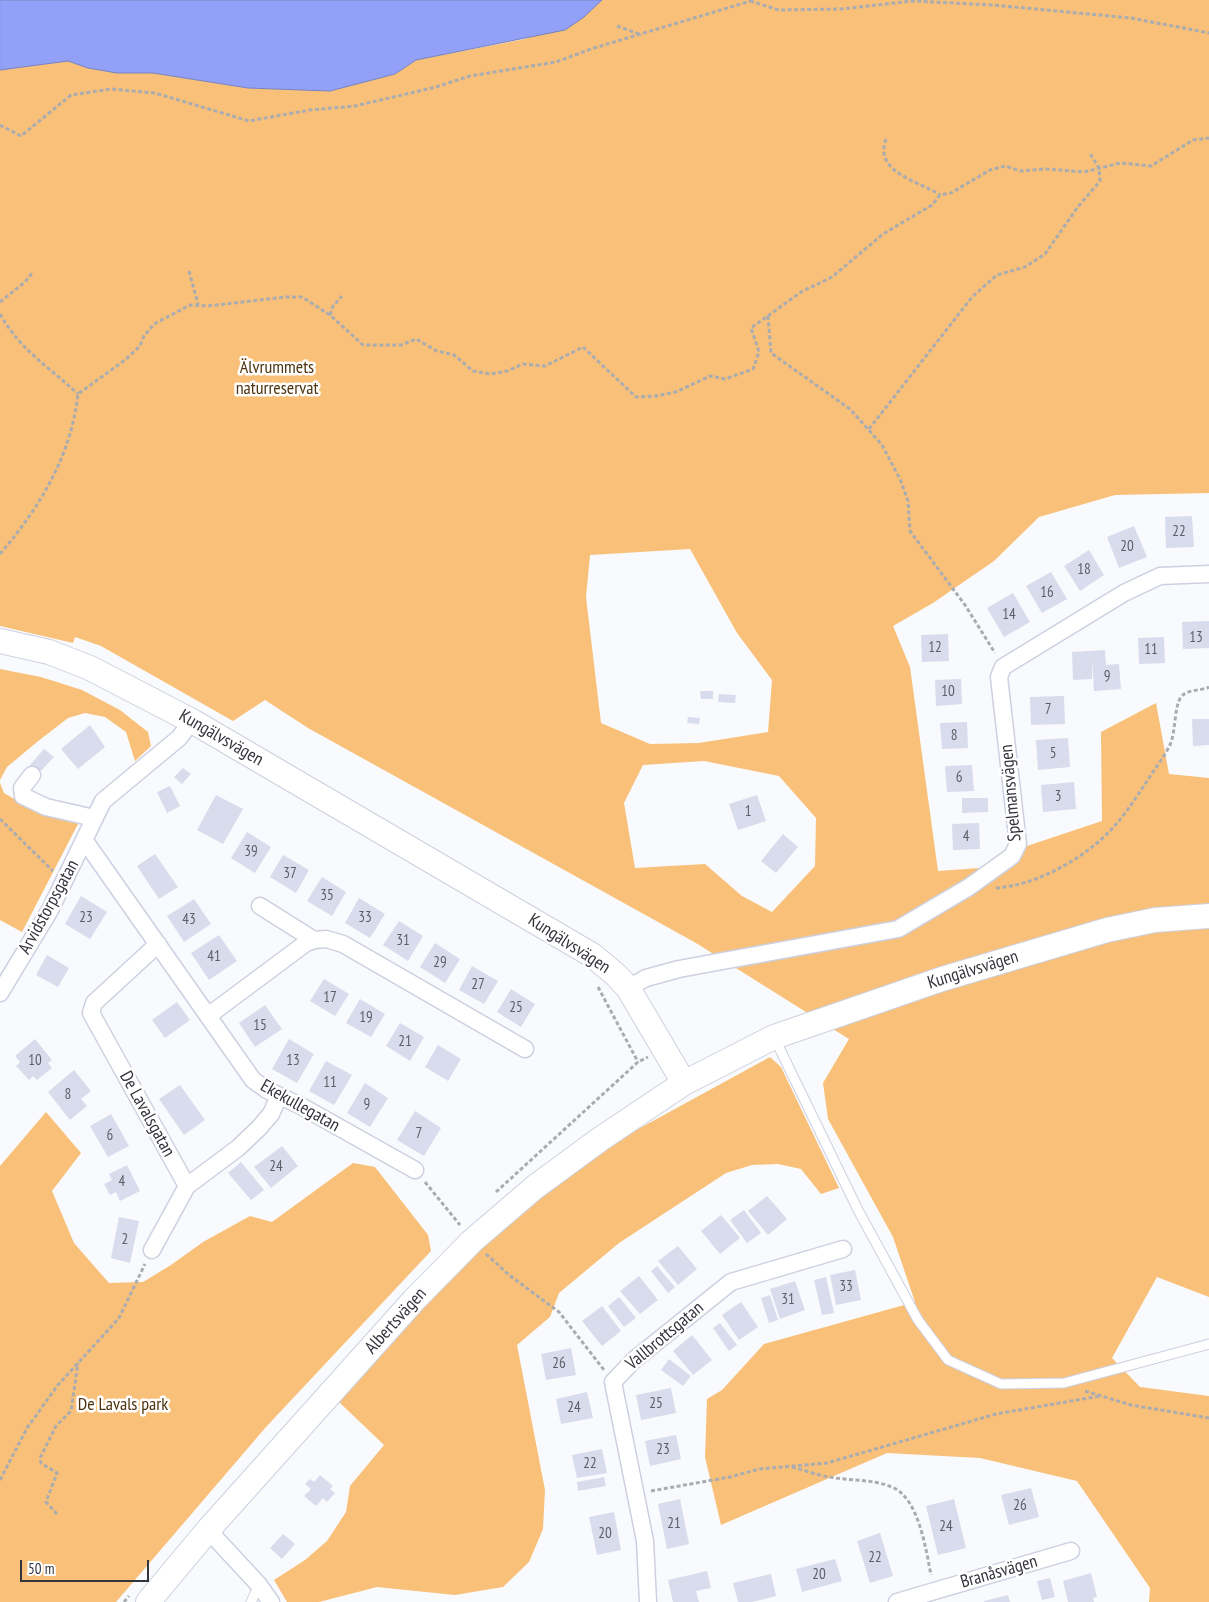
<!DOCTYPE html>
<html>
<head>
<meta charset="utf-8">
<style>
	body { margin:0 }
	#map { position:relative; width:1209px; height:1602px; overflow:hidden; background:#f9fafd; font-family:"PT Sans Narrow",sans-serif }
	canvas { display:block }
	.scale { position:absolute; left:20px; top:1560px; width:129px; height:22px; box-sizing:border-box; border:2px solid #33353b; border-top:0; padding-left:6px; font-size:15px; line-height:18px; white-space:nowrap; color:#33353b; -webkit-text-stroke:4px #fff; paint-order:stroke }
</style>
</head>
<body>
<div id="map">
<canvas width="1209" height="1602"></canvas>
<div class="scale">50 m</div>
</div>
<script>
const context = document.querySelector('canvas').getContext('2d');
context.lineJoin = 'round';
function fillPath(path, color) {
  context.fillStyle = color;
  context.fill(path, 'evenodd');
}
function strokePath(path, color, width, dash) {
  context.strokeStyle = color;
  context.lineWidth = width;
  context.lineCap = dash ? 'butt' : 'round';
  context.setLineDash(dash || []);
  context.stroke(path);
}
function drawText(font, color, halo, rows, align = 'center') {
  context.font = font + ' "PT Sans Narrow",sans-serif';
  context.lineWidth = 5;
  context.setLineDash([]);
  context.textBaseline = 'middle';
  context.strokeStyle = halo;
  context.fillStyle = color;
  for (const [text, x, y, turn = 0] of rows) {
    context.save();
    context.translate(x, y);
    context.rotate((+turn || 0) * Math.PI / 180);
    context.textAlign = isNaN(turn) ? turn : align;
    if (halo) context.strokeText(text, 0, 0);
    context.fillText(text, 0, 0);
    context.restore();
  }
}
const green = new Path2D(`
	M602,0h607v493l-94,2 -76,22 -45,44 -61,42 -40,23 17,41 28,204 42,-3 23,-14 99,-33 -1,-89 55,-29 13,71 40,4v519l-52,-20 -45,81 28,29 69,9v206h-60l1,-14 -73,-107 -97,-23 -93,-5 -166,72 -16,-68 2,-58 15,-9 42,-46 151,-42 -22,-65 -65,-118 -5,-36 26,-44 -153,-96 -388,-215 -43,-28 -32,21 -132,-75 -26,-9 -2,6 -73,-17v-556l68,-9 20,7 29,5h36l95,15 82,3 65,-17 21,-14 109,-21 59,-22zM690,549l47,84 35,47 -4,52 -69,11 -49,1 -49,-21 -15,-126 4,-42zM704,761l75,15 37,42 -1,48 -43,46 -30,-16 -37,-32 -70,4 -11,-65 19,-38z
	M0,669l41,8 41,13 38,20 28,22 3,14 -16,15 -9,-29 -21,-15 -20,-4 -17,5 -31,24 -30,25 -7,13z
	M0,783l4,10 21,12 53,19 -56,108 -22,-12z
	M770,1057l11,10 58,121 -18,6 -20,-25 -23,-5 -26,1 -26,8 -107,70 -60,50 -9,24 -33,28 28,145 -2,39 -14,33 -26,25 -48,8 -78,-8 -58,15h-32l-13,-22 31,-20 22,-19 19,-29 4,-26 34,-41 -45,-43 88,-100 64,-67 63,-50 66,-46z
	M46,1112l35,41 -29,38 22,52 35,40 34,-1 28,-17 32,-23 47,-26 22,6 81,-59 22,4 53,68 3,16 -165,176 -150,175h-116v-436z`);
const water = new Path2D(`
	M0,0h602l-18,17 -19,13 -149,30 -21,14 -65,17 -82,-3 -95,-15h-36l-29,-5 -20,-7 -68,9z`);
const building = new Path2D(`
	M1192,516l2,31 -28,1 -1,-31z
	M1134,526l13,31 -28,11 -12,-31z
	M1089,550l15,25 -24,16 -16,-25z
	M1051,572l16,27 -25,14 -16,-27z
	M1013,593l17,29 -26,15 -17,-29z
	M1209,621v27l-26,1 -1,-27z
	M948,634l1,27 -27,1 -1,-27z
	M1164,637l1,26 -26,1 -1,-26z
	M1105,650l1,15 13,-1 2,25 -27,2 -2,-31v19l-19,1 -1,-28z
	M961,679l1,25 -26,2 -1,-26z
	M700,691h13v8h-12z
	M719,694l17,1 -1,8 -17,-1z
	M1064,696l1,28 -34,1 -1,-28z
	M688,717l12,1 -1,6 -12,-1z
	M1192,719h17v26l-16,1z
	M967,722l1,26 -26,1 -2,-26z
	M90,725l15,22 -27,22 -17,-20z
	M1068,738l2,29 -32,3 -2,-30z
	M44,749l10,8 -15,16 -9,-8z
	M972,765l2,26 -27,1 -2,-26z
	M183,768l8,6 -9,10 -8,-7z
	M1074,782l2,27 -33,3 -2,-27z
	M170,786l10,20 -13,7 -10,-21z
	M216,795l27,14 -20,35 -26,-14z
	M757,795l9,26 -28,9 -9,-26z
	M962,798h26v14l-26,1z
	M979,823l1,26 -27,1 -1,-26z
	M247,832l24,15 -16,26 -24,-15z
	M783,834l15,13 -22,26 -15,-12z
	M155,854l23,33 -19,12 -22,-33z
	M283,855l26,15 -13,23 -26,-16z
	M322,877l24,15 -14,24 -25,-15z
	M81,896l26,16 -17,27 -25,-15z
	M359,898l26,16 -15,24 -25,-15z
	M194,899l17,25 -27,18 -17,-26z
	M399,921l24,15 -15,25 -25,-16z
	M219,935l18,26 -28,19 -18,-27z
	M435,943l25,16 -15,24 -25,-16z
	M47,955l22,13 -11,19 -22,-12z
	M472,966l26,15 -14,23 -25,-14z
	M324,979l25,15 -14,22 -25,-15z
	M511,989l24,15 -14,23 -24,-15z
	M360,999l25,15 -14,23 -25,-14z
	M177,1002l13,18 -25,18 -13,-18z
	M265,1005l17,24 -27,18 -16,-24z
	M400,1023l24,14 -14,24 -24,-15z
	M35,1039l17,21 -4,3 4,5 -15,12 -4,-4 -4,4 -13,-14 4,-4 -5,-6z
	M289,1039l25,15 -17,29 -25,-14z
	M438,1045l23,14 -13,22 -23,-14z
	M326,1061l26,14 -18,30 -25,-14z
	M74,1070l17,21 -10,8 6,7 -17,14 -22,-28z
	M365,1083l23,15 -18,29 -23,-14z
	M180,1085l25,35 -21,15 -25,-36z
	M415,1111l26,17 -17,28 -27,-16z
	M111,1114l18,32 -21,11 -18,-31z
	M282,1146l16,20 -27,22 -17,-21z
	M241,1162l23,28 -13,10 -23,-27z
	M127,1165l13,26 -20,10 -4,-9 -6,3 -6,-11 8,-4 -3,-6z
	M767,1196l20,23 -19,16 -20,-24z
	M744,1210l17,23 -14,10 -17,-23z
	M721,1215l19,23 -20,16 -19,-23z
	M119,1217l20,4 -9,42 -19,-5z
	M678,1246l19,23 -19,16 -20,-24z
	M657,1266l18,21 -7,6 -17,-22z
	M855,1270l6,30 -25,5 -6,-30z
	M639,1276l19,24 -18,14 -20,-23z
	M826,1277l8,36 -12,2 -8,-35z
	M795,1281l10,29 -25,9 -10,-30z
	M770,1295l8,25 -9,3 -8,-25z
	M619,1297l17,21 -12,9 -16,-21z
	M741,1302l17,25 -19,13 -17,-25z
	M602,1306l19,25 -19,15 -20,-25z
	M720,1323l17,22 -8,6 -16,-23z
	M692,1335l20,25 -19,15 -20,-24z
	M571,1348l5,27 -30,5 -5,-26z
	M669,1359l22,17 -8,10 -22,-16z
	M671,1388l5,25 -35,7 -5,-25z
	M587,1392l6,26 -32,6 -5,-25z
	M676,1435l5,24 -31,7 -5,-25z
	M602,1449l5,24 -30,5 -5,-23z
	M320,1475l13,11 -3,3 5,4 -8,9 -4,-4 -7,8 -12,-10 7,-7 -6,-5 5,-5 4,3z
	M604,1477l2,9 -28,5 -1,-9z
	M1031,1488l8,29 -30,8 -8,-30z
	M680,1499l9,45 -22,5 -9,-45z
	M954,1499l12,49 -28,7 -12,-49z
	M614,1512l7,38 -24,5 -8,-38z
	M880,1533l13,43 -23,7 -13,-42z
	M283,1534l12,10 -13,15 -12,-11z
	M835,1559l7,22 -40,11 -6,-23z
	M707,1571l4,17 -15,3 3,11h-26l-5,-22z
	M1091,1573l6,24 -4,1 1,4h-26l-5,-21z
	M771,1574l5,22 -24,6h-14l-5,-19z
	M1050,1578l5,19 -13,3 -5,-19z
	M1008,1595l2,7h-26v-1z`);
const path = new Path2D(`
	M750,1l29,9 63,-1 70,-8 81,4 138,13 78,15
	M617,26l25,9
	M0,125l21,11 50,-41 40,-6 44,4 94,28 61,-11 45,-4 81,-19 34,-11 86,-14 38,-14 160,-48
	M886,139c-13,34 34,42 54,56
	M189,271l9,33
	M0,302l25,-20 8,-10
	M0,314c21,37 48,52 78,80
	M330,315l3,-9 9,-10
	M768,316l3,37 79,56 32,36 18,34 8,22 2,30 55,74 30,48
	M869,429l103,-132 25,-22 28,-8 20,-13 32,-46 23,-27 -1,-13 -10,-16
	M0,554c40,-47 71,-98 78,-160l47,-34 15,-14 4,-10 10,-12 36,-19 18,1 78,-9h16l28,18 33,30h38l15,-6 21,12 17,4 19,16 18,3 16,-3 16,-7 22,2 38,-19 53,50 20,-1 20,-4 34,-16 15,3 28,-10 6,-17 -8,-24 50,-36 31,-15 51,-43 49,-29 8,-10 11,-2 39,-23 15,-4 16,5 25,-2 38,3 36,-9 31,3 42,-26 16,-2
	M0,819l53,52
	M996,888c41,-3 87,-29 115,-58 15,-16 26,-34 38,-52 7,-11 15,-21 21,-33 6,-14 4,-38 11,-48 6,-8 20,-6 28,-10
	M598,987l40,75
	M425,1182l35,43
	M496,1192l142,-130 10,-5
	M486,1254l23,21 50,37 45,58
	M1085,1391l46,14 78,13
	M792,1467c12,3 25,8 37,10 21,4 46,2 65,11 25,12 32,62 37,87
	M0,1480l27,-52 31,-43 61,-67 26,-54
	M651,1491l79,-14 29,-8 68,-6 169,-49 104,-18
	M57,1514l-11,-12 11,-29 -16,-10 -1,-5 16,-32 15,-15 7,-48
	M124,1602l5,-6`);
const lane = new Path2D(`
	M774,1037l84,173 60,110 30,40 53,24 63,-1 145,-39
	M251,1602l8,-17`);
const street = new Path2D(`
	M32,775l-10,13 1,8 23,11 48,11
	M85,841l168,239 14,10 34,16 114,64
	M260,906l54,34 12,-1 17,5 182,105
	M158,944l-64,59 -3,10 96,173
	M628,988l18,-10 33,-9 219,-40 71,-42 43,-31 6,-12 -19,-167 4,-10 121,-74 36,-17 49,-2
	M0,993l50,-83 53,-109 76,-63 13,-17
	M208,1016l98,-73 8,-3
	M152,1250l35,-64 51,-38 21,-20 12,-14 8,-18
	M208,1530l51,55 12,17
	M648,1602l-3,-61 -32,-159 21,-22 97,-78 112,-33
	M897,1602l174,-51`);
const secondary = new Path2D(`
	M0,641l49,11 41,16 102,53 400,234 24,20 12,13 56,95
	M148,1602l60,-72 206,-230 58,-59 63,-54 64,-47 85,-57 90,-46 168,-58 165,-49 48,-10 54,-4`);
const numberNames = [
	["22",1179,532],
	["20",1127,547],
	["18",1084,570],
	["16",1047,593],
	["14",1009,615],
	["13",1196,638],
	["12",935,648],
	["11",1151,650],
	["9",1107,677],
	["10",948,692],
	["7",1048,710],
	["8",954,736],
	["5",1053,754],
	["6",959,778],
	["3",1058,797],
	["1",748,812],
	["4",966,837],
	["39",251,852],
	["37",290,874],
	["35",327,896],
	["23",86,918],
	["33",365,918],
	["43",189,920],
	["31",403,941],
	["41",214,957],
	["29",440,963],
	["27",478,985],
	["17",330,998],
	["25",516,1008],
	["19",366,1018],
	["15",260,1026],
	["21",405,1042],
	["10",35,1061],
	["13",293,1061],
	["11",330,1083],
	["8",68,1095],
	["9",367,1105],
	["7",419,1134],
	["6",110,1136],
	["24",276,1167],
	["4",122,1182],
	["2",125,1240],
	["33",846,1287],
	["31",788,1300],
	["26",559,1364],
	["25",656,1404],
	["24",574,1408],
	["23",663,1450],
	["22",590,1464],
	["26",1020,1506],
	["21",674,1524],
	["24",946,1527],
	["20",605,1534],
	["22",875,1558],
	["20",819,1575]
];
const parkNames = [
	["Älvrummets",277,368],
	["naturreservat",277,389],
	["De Lavals park",123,1405]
];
const streetNames = [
	["Kungälvsvägen",221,738,30],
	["Spelmansvägen",1011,793,-95],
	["Arvidstorpsgatan",49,907,-61],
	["Kungälvsvägen",569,944,33],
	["Kungälvsvägen",973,970,-17],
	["Ekekullegatan",300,1106,29],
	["De Lavalsgatan",147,1114,61],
	["Albertsvägen",396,1321,-48],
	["Vallbrottsgatan",665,1336,-40],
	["Branåsvägen",999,1572,-16]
];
fillPath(green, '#f8c078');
fillPath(water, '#92a1f7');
strokePath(water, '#7681bf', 1);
fillPath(building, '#d8dcec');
strokePath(lane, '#cdd0e0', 11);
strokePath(street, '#cdd0e0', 19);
strokePath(secondary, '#cdd0e0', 26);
strokePath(path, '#abacb0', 3, [4, 2.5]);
strokePath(lane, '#fff', 9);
strokePath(street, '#fff', 16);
strokePath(secondary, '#fff', 24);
drawText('15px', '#5c5f67', null, numberNames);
drawText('18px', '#4d330e', '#fff', parkNames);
drawText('18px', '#33353b', '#fff', streetNames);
</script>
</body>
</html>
